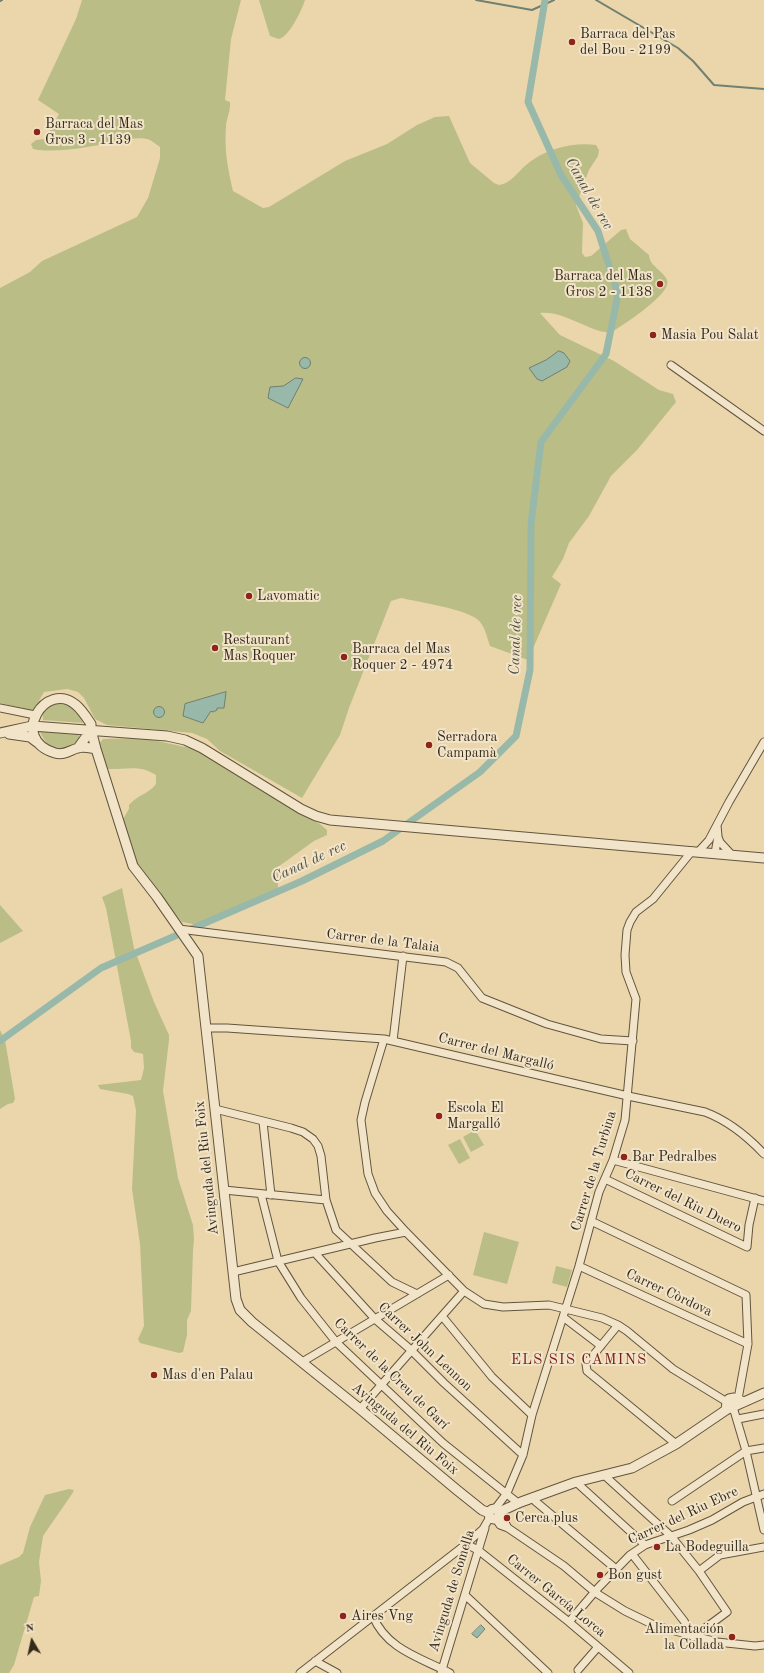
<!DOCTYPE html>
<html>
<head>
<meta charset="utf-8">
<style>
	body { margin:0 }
	#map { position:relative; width:764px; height:1673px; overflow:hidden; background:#ebd6ac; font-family:"Old Standard TT",serif }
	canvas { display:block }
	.north { position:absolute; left:12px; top:1621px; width:40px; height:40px; -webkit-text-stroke:3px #f2e4c9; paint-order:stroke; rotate:351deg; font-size:11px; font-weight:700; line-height:16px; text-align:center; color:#342a1b }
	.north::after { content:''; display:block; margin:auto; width:14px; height:18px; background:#342a1b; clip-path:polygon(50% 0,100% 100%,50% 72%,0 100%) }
</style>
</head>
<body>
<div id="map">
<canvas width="764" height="1673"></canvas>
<div class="north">N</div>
</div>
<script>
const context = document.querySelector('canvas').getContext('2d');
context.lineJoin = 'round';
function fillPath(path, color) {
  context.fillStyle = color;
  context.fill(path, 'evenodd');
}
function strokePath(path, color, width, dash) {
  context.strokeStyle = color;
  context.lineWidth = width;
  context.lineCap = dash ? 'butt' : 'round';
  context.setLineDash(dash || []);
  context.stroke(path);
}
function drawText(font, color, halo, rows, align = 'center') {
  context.font = font + ' "Old Standard TT",serif';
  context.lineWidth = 4;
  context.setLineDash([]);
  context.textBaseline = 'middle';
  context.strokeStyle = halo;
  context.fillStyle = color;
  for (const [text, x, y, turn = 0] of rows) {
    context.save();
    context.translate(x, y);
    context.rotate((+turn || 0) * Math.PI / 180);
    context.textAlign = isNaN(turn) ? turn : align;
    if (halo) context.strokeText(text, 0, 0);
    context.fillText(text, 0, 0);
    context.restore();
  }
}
const green = new Path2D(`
	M82,0h159l-10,39 -6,61 5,2c1,9 -4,17 -4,25 -2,22 2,43 7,64l30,17 6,-1 76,-46 42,-17 30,-19 18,-8 14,-1 21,47 24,20 5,2c12,-2 18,-12 27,-20 18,-16 47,-23 70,-20l3,5 -1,6 -9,14 -13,35 7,18 -1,30 3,4 6,-1 30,-26 5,-1 4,10 19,16c1,12 13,14 18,25 6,13 -44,45 -55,52 -19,3 -47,-22 -72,-19l20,22 54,26 45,29 14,4 3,8 -39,48 -26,26 -22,40 -20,27 -6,16 -11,18 9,7 -33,76 -38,-14c-3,-8 -5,-21 -13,-27 -13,-10 -58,-17 -76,-21l-10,3 -42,107 -9,27 -38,63 -82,-47 -13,-12 -15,-6 -85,-8 -12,-6 -11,-21 -6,-6 -11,-3 -23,3 -11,19 -33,-8v-415l30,-16 12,-11 95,-44 11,-19 12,-40v-11c-4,-3 -9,-7 -13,-8 -10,-2 -21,1 -31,3 -23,4 -61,12 -83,7l-2,-5 5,-4 9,-1 14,-25 -21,-14 38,-81z
	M259,0h46c-3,10 -16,37 -26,39l-9,-3z
	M54,703c18,2 23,3 29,20l-40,-3c-1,-9 4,-13 11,-17z
	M40,731l40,3c-1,3 -2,8 -3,10 -13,16 -32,3 -37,-13z
	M143,738l52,11 53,34 72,41 7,6v5l-13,6 -36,26v24l-74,35 -22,-4 -44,-53 -15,-50 6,-10v-4c8,-10 20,-11 27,-21v-9c-16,-11 -32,-5 -49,-6l-9,-24 5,-6z
	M122,888l12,60 20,54 15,33v5l-6,51 15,87 15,47 1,15 -1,11 -2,60 -4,9v15l-4,17 -4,1 -39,-10 -2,-4 6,-13 -4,-82 -8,-55 4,-79 -3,-14 -5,-2 -28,-5 -2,-4 43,-5 3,-12 -1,-14 -9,-2 -3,-4v-7l-25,-133 -4,-11z
	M0,905l23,26 -23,12z
	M0,1030l5,10 10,59 -2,4 -5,1 -8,5z
	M475,1130l9,15 -13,7 -8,-15z
	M460,1139l10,19 -11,6 -11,-19z
	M484,1232l35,10 -12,42 -34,-9z
	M556,1266l16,4 -5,17 -15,-4z
	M69,1489l5,1 -2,4 -29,42 -4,26 2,19 -2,15 -5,1 -20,68 -5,8h-9v-108l19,-8 4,-4 7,-26 15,-32z`);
const water = new Path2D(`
	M559,351l5,2 6,8 -3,6 -25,14 -5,-2 -8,-11 17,-8z
	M299.5 363a5.5 5.5 0 1 1 11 0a5.5 5.5 0 1 1-11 0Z
	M296,378l7,1 -15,29 -20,-10 2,-11 13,-1z
	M226,692l-2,16h-7v2l-4,2 -2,-1 -8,12 -20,-7 2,-12z
	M153.5 712a5.5 5.5 0 1 1 11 0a5.5 5.5 0 1 1-11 0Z
	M481,1625l4,4 -8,9 -5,-4z`);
const stream = new Path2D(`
	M476,0l56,10 22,-10
	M596,0l82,48 15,13 21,24 50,4
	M0,1l2,-1`);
const canal = new Path2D(`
	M0,1041l101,-73 201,-87 81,-40 97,-69 36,-36 14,-66 1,-146 10,-82 65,-88 12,-60 -20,-63 -37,-56 -33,-73 17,-102`);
const minor = new Path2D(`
	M671,365l93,66
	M0,708l35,7
	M718,837l2,5 11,12
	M698,852l11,-12 20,-38 35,-60
	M715,853l3,-17 -1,-11
	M179,929l267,33 12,6 24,30 65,26 54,15 32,2
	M207,1028h20l157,11 244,57 77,16c24,9 42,24 59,42
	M384,1039l-19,63 -4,18 7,54 7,19 12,18 19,21 58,59 20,13 19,3 46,-2 53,13 16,7 9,6 46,38 54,33
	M393,1041l10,-85
	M215,1109l76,19 12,4 10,7 5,7 3,10 5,44 10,30 56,52 25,12
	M263,1122l8,73
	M613,1160l151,41
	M605,1179l142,68 2,-22 6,-27
	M224,1190l102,10
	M261,1194l17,67 23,37 35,44 107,101 75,60
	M591,1221l155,74 2,49 -10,55
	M315,1253l60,66 36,31 33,33 79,72
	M579,1266l169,78
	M233,1272l142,-34 31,-6
	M442,1316l50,61 40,38
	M563,1317l38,29
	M618,1325l-32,39 1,7 89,73
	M302,1362l147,-87
	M733,1407l13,44 18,79
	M360,1409l104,-118
	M738,1419l26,-5
	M604,1475l67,61 28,35 28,41 -34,25 -9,-16 -52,-67
	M576,1482l69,63
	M533,1497l2,4 81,68
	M672,1501l74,-50 18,-3
	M495,1509l12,-16 16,-38 9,-40 47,-149 20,-74 14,-32 12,-40 11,-121 -10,-27 -1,-17 2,-25 3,-8 6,-10 17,-13 39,-48
	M500,1514l8,14
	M496,1519l4,6 8,3 56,38 32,27 29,18 31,15 61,16 38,4 9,-1
	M465,1545l5,1 8,4 91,72 60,51
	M699,1571l21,-16 44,-8
	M465,1595l83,78
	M373,1616c13,33 48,42 77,57
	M569,1622l29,-34 32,-33 15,-10 44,-15 23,-10 31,-18 21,-8
	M315,1661l22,12
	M578,1670l20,-23
	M300,1673l165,-128 18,-16 7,-12
	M441,1673l44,-145`);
const tertiary = new Path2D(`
	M0,733l32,-7 135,10 18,4 17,8 99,61 15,7 14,4 434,38
	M9,734l21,3 8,6
	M78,748l13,-18
	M96,749c-6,-1 -13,-3 -18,-1 -8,2 -14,8 -23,5 -47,-14 -9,-74 21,-48 6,5 11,13 15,19v6l5,19 37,117 24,31 41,59 38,343 4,11 12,12 108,87 97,81 25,20 7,3
	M726,1410l1,-8 2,-3 5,-1 10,4
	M489 1514a5 5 0 1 1 10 0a5 5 0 1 1-10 0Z
	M499,1512l22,-10 55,-20 56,-14 44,-24 50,-34 38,-17`);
const markers = [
	[572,42,4,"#8f2418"],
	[37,132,4,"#8f2418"],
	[660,284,4,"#8f2418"],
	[653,335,4,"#8f2418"],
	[249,596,4,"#8f2418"],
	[215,648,4,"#8f2418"],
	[344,657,4,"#8f2418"],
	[429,745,4,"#8f2418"],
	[439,1116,4,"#8f2418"],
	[624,1157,4,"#8f2418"],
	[154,1375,4,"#8f2418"],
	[507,1518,4,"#8f2418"],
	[657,1547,4,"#8f2418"],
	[600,1575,4,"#8f2418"],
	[343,1616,4,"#8f2418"],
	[732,1637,4,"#8f2418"]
];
const poiNames = [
	["Barraca del Pas",580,34],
	["del Bou - 2199",580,50],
	["Barraca del Mas",45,124],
	["Gros 3 - 1139",45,140],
	["Barraca del Mas",652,276,"right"],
	["Gros 2 - 1138",652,292,"right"],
	["Masia Pou Salat",661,335],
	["Lavomatic",257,596],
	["Restaurant",223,640],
	["Mas Roquer",223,656],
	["Barraca del Mas",352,649],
	["Roquer 2 - 4974",352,665],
	["Serradora",437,737],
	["Campamà",437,753],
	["Escola El",447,1108],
	["Margalló",447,1124],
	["Bar Pedralbes",632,1157],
	["Mas d'en Palau",162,1375],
	["Cerca plus",515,1518],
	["La Bodeguilla",665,1547],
	["Bon gust",608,1575],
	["Aires Vng",351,1616],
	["Alimentación",724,1629,"right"],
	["la Collada",724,1645,"right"]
];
const streetNames = [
	["Carrer de la Talaia",383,941,7],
	["Carrer del Margalló",496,1052,14],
	["Avinguda del Riu Foix",207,1168,-96],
	["Carrer de la Turbina",594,1171,-73],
	["Carrer del Riu Duero",683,1201,26],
	["Carrer Còrdova",669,1293,25],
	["Carrer John Lennon",425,1347,43],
	["Carrer de la Creu de Garí",391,1374,44],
	["Avinguda del Riu Foix",405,1429,40],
	["Carrer del Riu Ebre",683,1516,-25],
	["Avinguda de Somella",452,1591,-73],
	["Carrer García Lorca",556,1596,39]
];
const waterNames = [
	["Canal de rec",589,194,60],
	["Canal de rec",516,635,-88],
	["Canal de rec",309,862,-25]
];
const neighbourhoodNames = [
	["ELS SIS CAMINS",579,1360]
];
fillPath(green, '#bbbd87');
fillPath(water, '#98b9aa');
strokePath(water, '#708071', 1);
strokePath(stream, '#708071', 2);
strokePath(canal, '#98b9aa', 7);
strokePath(minor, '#62553f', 9);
strokePath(tertiary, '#62553f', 11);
strokePath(minor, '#f2e4c9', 7);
strokePath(tertiary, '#f2e4c9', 9);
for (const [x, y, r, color] of markers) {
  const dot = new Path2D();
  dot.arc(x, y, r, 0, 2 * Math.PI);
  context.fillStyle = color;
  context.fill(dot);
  strokePath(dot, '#f2e4c9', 1.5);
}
drawText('14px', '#342a1b', '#f2e4c9', poiNames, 'left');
drawText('14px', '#342a1b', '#f2e4c9', streetNames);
drawText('italic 15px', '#4d4e3f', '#f2e4c9', waterNames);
context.letterSpacing = '1px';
drawText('15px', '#7a1f14', '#f2e4c9', neighbourhoodNames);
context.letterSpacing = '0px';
</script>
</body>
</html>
